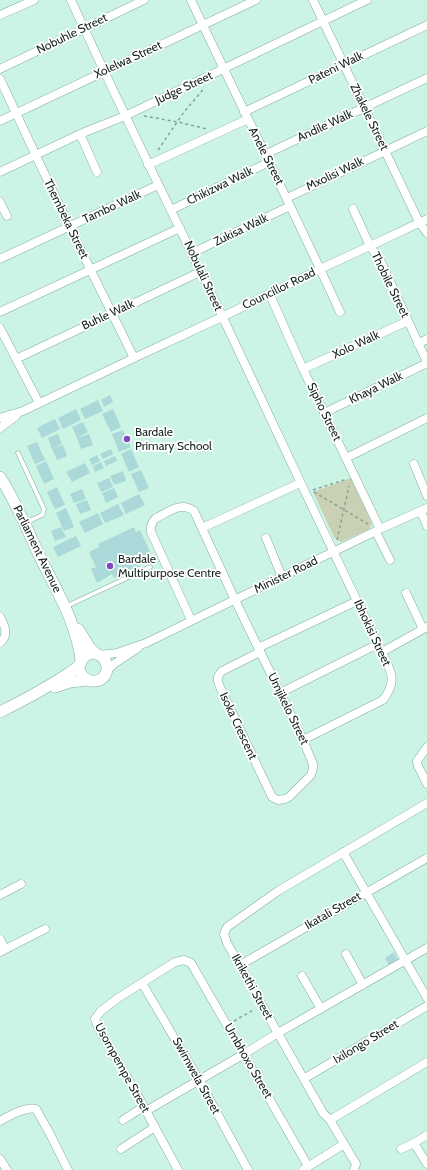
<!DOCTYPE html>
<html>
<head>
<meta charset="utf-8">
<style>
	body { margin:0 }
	canvas { display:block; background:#cbf4e5 }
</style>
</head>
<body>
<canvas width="427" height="1170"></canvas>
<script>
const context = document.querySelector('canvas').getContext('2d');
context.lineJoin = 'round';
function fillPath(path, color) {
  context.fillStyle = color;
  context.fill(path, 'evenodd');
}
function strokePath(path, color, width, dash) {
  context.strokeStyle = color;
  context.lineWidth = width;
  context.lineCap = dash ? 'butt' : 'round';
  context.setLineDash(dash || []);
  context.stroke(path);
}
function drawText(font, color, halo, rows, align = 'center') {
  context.font = font + ' Cabin,sans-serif';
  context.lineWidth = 3.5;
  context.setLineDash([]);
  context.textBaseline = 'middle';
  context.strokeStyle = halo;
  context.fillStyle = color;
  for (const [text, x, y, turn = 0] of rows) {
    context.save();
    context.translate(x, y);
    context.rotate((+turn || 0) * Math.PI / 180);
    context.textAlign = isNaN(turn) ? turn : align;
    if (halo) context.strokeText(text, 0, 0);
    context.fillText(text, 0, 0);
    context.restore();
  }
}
const green = new Path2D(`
	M351,478l21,46 -3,5 -28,13 -4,-2 -3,-3 -21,-45z`);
const building = new Path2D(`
	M110,395l3,7 -9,5 -3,-7z
	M98,400l5,11 -18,8 -5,-10z
	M76,409l5,11 -18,9 -5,-11z
	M113,409l8,18 -10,5 -9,-18z
	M55,419l5,10 -18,9 -5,-10z
	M83,422l5,10 -11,6 -5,-11z
	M123,430l8,17 -12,5 -7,-18z
	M58,434l4,10 -10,5 -4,-11z
	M89,434l4,11 -12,4 -4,-11z
	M37,442l8,18 -10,4 -8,-18z
	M63,445l4,11 -10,4 -5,-11z
	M111,449l2,5 -10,5 -3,-5z
	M131,449l8,18 -10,5 -8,-18z
	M97,455l3,6 -8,4 -3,-6z
	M115,456l2,5 -11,5 -2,-5z
	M46,461l8,18 -10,5 -8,-18z
	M101,462l3,6 -9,4 -2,-6z
	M85,463l5,10 -18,9 -6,-10z
	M141,470l8,18 -10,4 -8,-18z
	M123,471l3,10 -12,4 -4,-9z
	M109,478l4,9 -12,5 -4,-9z
	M57,487l8,18 -10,4 -8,-17z
	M114,488l4,9 -12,6 -4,-10z
	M82,489l4,10 -12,4 -4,-9z
	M139,494l6,11 -19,9 -5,-11z
	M87,500l4,10 -11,4 -4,-10z
	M118,504l6,11 -19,8 -5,-10z
	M66,508l8,19 -10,4 -8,-18z
	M98,513l5,11 -18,9 -6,-11z
	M61,527l5,10 -11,4 -4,-10z
	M134,527l2,5 4,-2 12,26 -3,1 1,4 -36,17 -2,-4 -15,9 -6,-14 5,-2 -7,-15 10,-5 -1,-3z
	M76,536l5,10 -23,11 -5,-10z
	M394,952l4,8 -9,5 -4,-7z`);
const path = new Path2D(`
	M144,116l34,6 29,7
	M158,150l26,-38 18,-21 -1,-2
	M313,490l34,-11
	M314,492l54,32
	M337,540l12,-54
	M234,1021l21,-12`);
const service = new Path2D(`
	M18,453l26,56 -1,4 -1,2 -17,8
	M65,607l85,-40`);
const minor = new Path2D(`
	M71,0c49,107 101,212 152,318 53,111 104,223 159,334 9,20 16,28 1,48l-80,40
	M191,0c49,104 101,207 149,312
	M313,0l106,222 8,11
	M0,15l34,-15
	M0,69l144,-69
	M0,79l69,147 65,132
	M244,112l183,-87
	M0,121l256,-121
	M80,134l17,38
	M266,154l161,-76
	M148,165l100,-46
	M0,172l80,-38 45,-18 242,-116
	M287,198l140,-67
	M0,202l7,14
	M353,209l17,37 11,16 46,100
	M171,210l98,-48
	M192,253l98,-47
	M0,259l158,-74
	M270,295l33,74 77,160
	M0,312l180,-84
	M0,328l39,75
	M418,344l9,-5
	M16,359l184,-87
	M303,369l105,-48
	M324,413l103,-50
	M0,418l23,-7 111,-53 88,-41 98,-48 50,-23 57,-27
	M0,428l16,-12
	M346,458l81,-40
	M414,464l13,32
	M421,512l6,14
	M202,528l98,-45
	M376,532l14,28
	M266,538l16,39
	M406,593l17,36
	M0,617c5,9 9,18 0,26
	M191,620l-40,-88c-1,-6 1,-10 5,-14 13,-6 25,-17 38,-7l41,89 68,140 10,24v4l-2,7 -22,22 -4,2 -7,1 -6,-3 -53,-112c-2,-6 -2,-9 3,-14l38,-19
	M258,648l99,-47
	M382,652l45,-25
	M100,655l17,-2 29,-10 234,-114 47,-21
	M107,671l7,-7 24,-16
	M280,693l98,-49
	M427,747l-10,14 1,5 9,18
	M343,852l84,146
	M0,895l21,-11
	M0,939l5,10
	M0,952l45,-23
	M346,954l17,31
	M240,965l187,-107
	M302,976l19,33
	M142,983l57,97 49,90
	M305,1078l122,-72
	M146,1111l98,-57 34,-21 149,-85
	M123,1120l20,-13
	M330,1120l97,-58
	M0,1121c9,-5 26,-15 36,-12l14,25 18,36
	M414,1143l13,21
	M121,1149l34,-22
	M401,1149l13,-6 13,-8
	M0,1159l7,11
	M178,1170l-40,-74 -40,-69 -3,-8 6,-8 17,-13 57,-36 9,-2 7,3 117,203
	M303,1170l41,-26
	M354,1170l2,-6 -26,-44 -7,-7 -96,-170 -3,-9 3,-7 51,-36 149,-88`);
const tertiary = new Path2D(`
	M0,477c16,25 28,54 41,82 16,32 36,65 40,102
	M78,629l12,19 6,6
	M55,687l15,-5 18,-2
	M0,712c24,-12 47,-24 69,-39 3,-2 8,-5 10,-7 3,-5 3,-9 9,-12 9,-3 19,4 19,14 0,18 -28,18 -28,-3`);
const markers = [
	[127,439,4,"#7f49c1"],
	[110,566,4,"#7f49c1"]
];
const streetNames = [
	["Nobuhle Street",72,34,-26],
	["Xolelwa Street",128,60,-25],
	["Pateni Walk",336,68,-26],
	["Judge Street",184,88,-25],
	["Zhakele Street",369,117,64],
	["Andile Walk",325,126,-25],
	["Anele Street",266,156,63],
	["Mxolisi Walk",335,174,-26],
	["Chikizwa Walk",220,186,-26],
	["Tambo Walk",112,207,-25],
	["Thembeka Street",66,219,64],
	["Zukisa Walk",241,230,-26],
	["Nobulali Street",203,276,65],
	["Thobile Street",390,285,64],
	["Councillor Road",279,289,-26],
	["Buhle Walk",108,315,-25],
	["Xolo Walk",356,345,-25],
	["Khaya Walk",376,388,-26],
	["Sipho Street",324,412,64],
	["Parliament Avenue",37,549,64],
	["Minister Road",286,575,-26],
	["Ibhokisi Street",372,633,65],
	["Umjikelo Street",288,709,64],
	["Isoka Crescent",238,726,65],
	["Ikatali Street",333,911,-30],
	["Ikrikethi Street",252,987,61],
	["Ixilongo Street",366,1042,-31],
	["Umbhoxo Street",248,1061,60],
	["Usompempe Street",122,1068,61],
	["Swimwela Street",196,1076,61]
];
const poiNames = [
	["Bardale",135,432],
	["Primary School",135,446],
	["Bardale",118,559],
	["Multipurpose Centre",118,573]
];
fillPath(green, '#c9d0b4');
fillPath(building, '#abd9d9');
strokePath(service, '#84ab9d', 5);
strokePath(minor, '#84ab9d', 9);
strokePath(tertiary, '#84ab9d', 12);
strokePath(path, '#84a297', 1.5, [3, 3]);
strokePath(service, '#fff', 4);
strokePath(minor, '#fff', 8);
strokePath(tertiary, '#fff', 11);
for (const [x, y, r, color] of markers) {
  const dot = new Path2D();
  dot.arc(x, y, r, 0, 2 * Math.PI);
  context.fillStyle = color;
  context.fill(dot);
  strokePath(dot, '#fff', 1.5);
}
drawText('12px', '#15241f', '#fff', streetNames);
drawText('12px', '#15241f', '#fff', poiNames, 'left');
</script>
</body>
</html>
